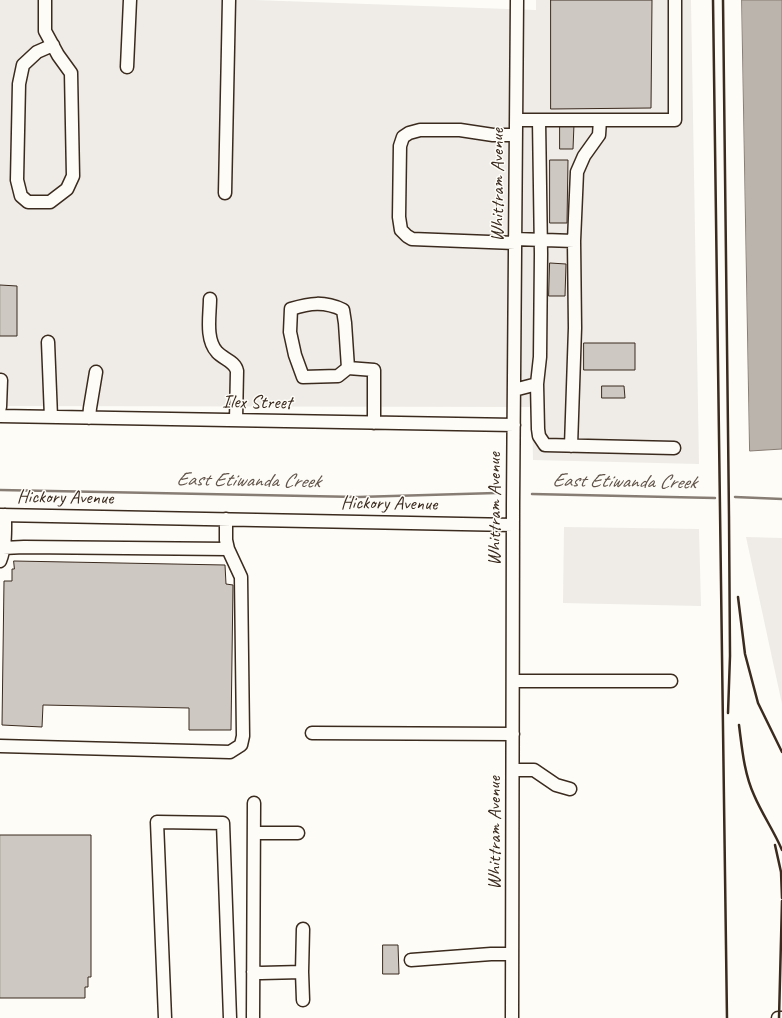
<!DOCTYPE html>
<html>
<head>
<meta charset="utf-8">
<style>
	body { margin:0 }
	canvas { display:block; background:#fdfcf7 }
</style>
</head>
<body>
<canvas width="782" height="1018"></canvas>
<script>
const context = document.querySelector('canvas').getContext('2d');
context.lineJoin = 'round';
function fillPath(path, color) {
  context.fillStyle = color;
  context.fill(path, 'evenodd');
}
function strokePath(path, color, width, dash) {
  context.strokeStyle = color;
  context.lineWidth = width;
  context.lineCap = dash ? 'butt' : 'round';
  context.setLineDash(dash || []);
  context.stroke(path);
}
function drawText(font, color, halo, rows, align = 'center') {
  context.font = font + ' Caveat,sans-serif';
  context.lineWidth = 3;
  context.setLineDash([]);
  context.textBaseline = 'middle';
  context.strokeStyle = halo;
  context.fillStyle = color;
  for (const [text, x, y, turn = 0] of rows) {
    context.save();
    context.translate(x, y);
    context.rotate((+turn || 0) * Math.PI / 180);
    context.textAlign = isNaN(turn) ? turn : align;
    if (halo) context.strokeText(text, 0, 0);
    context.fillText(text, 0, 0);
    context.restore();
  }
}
const built = new Path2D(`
	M0,0h254l282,10v-10h155l8,464 -166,-4 -1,-53 -532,-1z
	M564,527l135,2 2,77 -138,-3z
	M746,537l36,1v166z`);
const water = new Path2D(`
	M742,0h40v449l-32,2z`);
const stream = new Path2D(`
	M0,490l358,7 138,-4
	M532,494l183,4
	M735,497l47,2`);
const building = new Path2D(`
	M551,0h101l-1,108 -100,1z
	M560,124h14l-1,25h-13z
	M550,160h18l-1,63h-17z
	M550,263l16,1 -1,32h-16z
	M0,285l17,1v50h-17z
	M584,343h51v27h-51z
	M602,386h22l1,12h-23z
	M14,561l211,4 1,19 7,1 -2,145h-42v-22l-146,-3 -1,22 -40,-2 2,-144h8v-12h2z
	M0,835h91v142h-3v10h-3v11h-85z
	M383,945h15l1,29h-16z`);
const minor = new Path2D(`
	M45,0v31l13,24 13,18 2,103 -6,13 -17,13h-22l-7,-6 -4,-16 2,-96 4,-19 14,-13 16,-7
	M127,67l3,-67
	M516,120h159v-120
	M539,120l2,134 -1,103 -3,27 1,45 1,7 6,9 129,3
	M225,193l4,-193
	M515,239l59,2
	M515,243l-103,-4 -5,-3 -6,-6 -2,-13 1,-71 3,-9 6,-4 11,-3h40l33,5h23
	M210,299c0,16 -5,40 7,53 6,7 18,9 20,19l-1,49
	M48,342l3,75
	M348,368l-3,-45 -2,-13c-19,-9 -33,-7 -52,-1l-1,23 5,23 8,22 35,-1 10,-8 26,2v53
	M514,390l23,-6
	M0,407l1,-27
	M0,416l514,9
	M89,418l1,-10 6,-36
	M571,446l4,-118 -1,-87 3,-69 7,-16 15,-21 1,-15
	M0,515l513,10
	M3,548l21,-1 204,2
	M0,561c6,-15 5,-31 5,-46
	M513,681h158
	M312,733l201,1
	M0,746l230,6 11,-7 2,-9 -2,-159 -13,-28 -2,-9v-21
	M513,770h21l22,15 14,4
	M254,833h44
	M411,960l80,-6h21
	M253,972l8,1 41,-1 1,-43
	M302,972l1,28
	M165,1018l-8,-196 66,1 7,195
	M253,1018l1,-215
	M512,1018l1,-513 4,-505
	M778,1018h4`);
const rail = new Path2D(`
	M713,0l14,1018
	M723,0l6,516 1,140 -2,57
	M738,597l7,57 13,49 24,49
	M739,725c3,23 5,48 15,70 8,19 20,36 28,55
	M775,845l6,27 1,26
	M779,1018l3,-117`);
const streetNames = [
	["Whittram Avenue",498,185,-90],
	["Ilex Street",257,403,1],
	["Hickory Avenue",65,498,1],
	["Hickory Avenue",389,504,1],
	["Whittram Avenue",495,509,-90],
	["Whittram Avenue",495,833,-90]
];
const waterNames = [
	["East Etiwanda Creek",248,481,1],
	["East Etiwanda Creek",624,482,1]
];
fillPath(built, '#efece7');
fillPath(water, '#bbb4ad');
strokePath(water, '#887d74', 1);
strokePath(stream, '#887d74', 2.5);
fillPath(building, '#cdc8c2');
strokePath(building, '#3b2a1e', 1);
strokePath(minor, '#3b2a1e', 15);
strokePath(minor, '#fdfcf7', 12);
strokePath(rail, '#3b2a1e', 2.5);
drawText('19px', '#3b2a1e', '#fdfcf7', streetNames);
drawText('italic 20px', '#615349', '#fdfcf7', waterNames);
</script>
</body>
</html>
